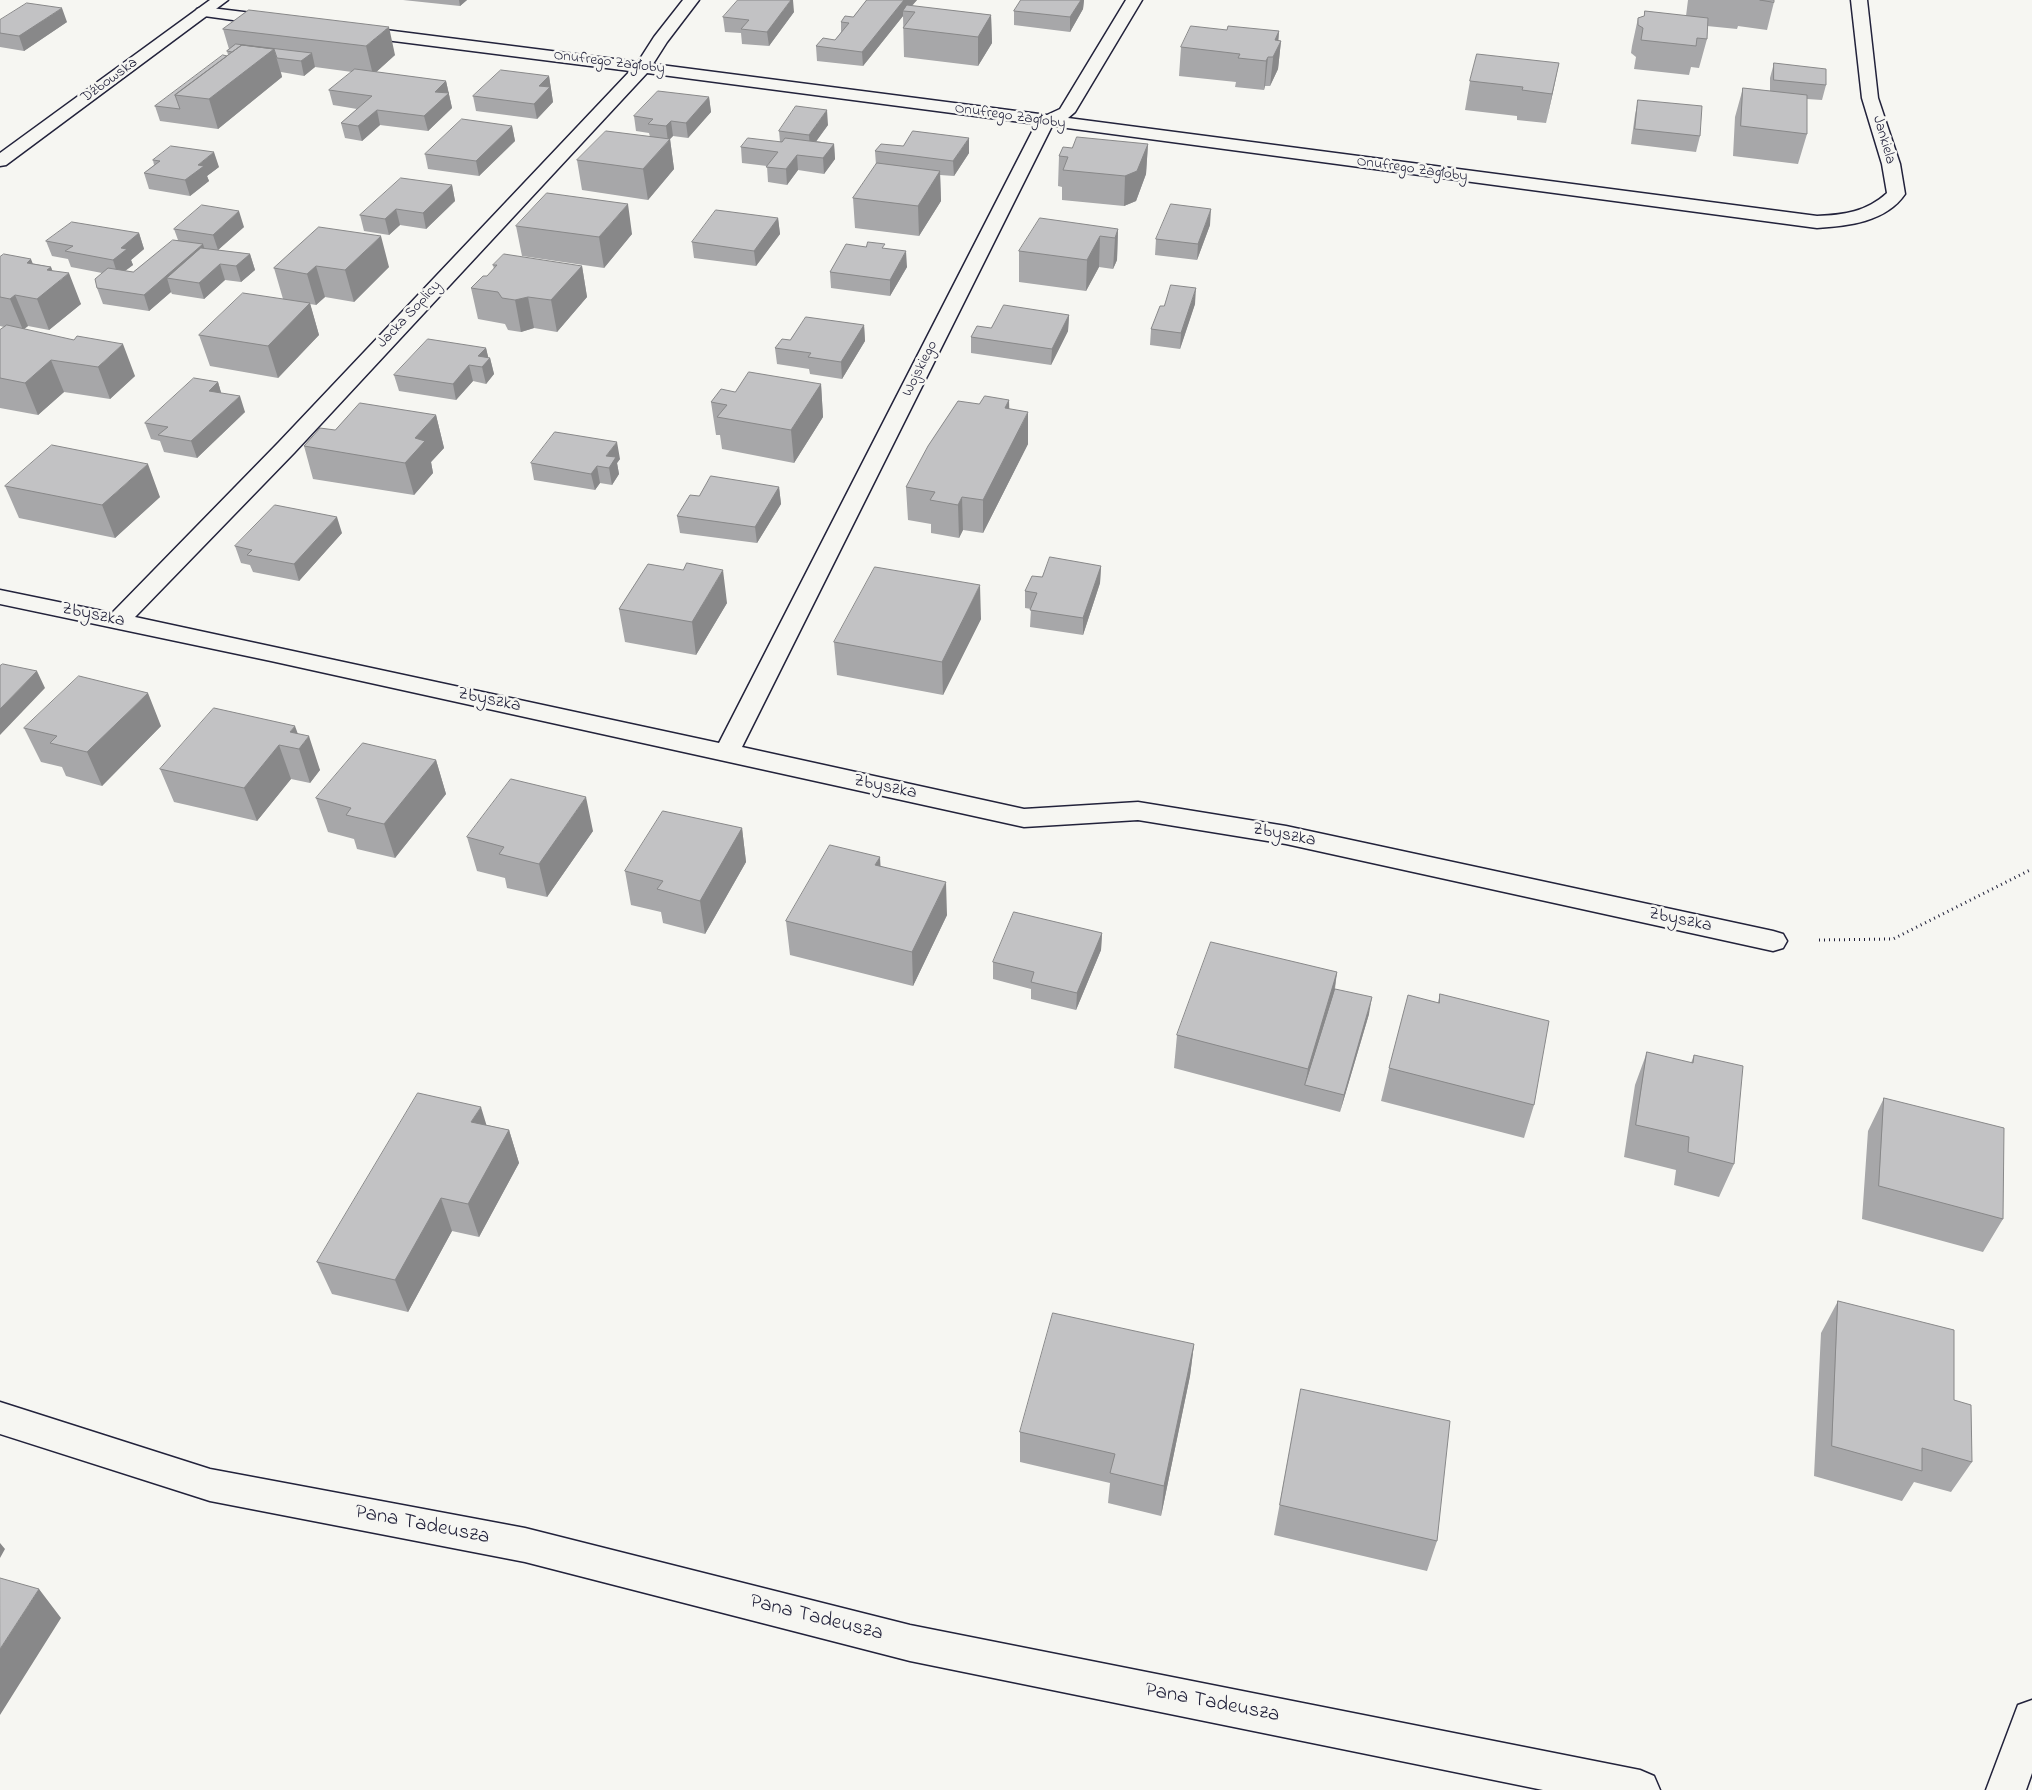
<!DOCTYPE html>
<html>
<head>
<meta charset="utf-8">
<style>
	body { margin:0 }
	canvas { display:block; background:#f6f6f2 }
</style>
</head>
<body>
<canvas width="2032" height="1790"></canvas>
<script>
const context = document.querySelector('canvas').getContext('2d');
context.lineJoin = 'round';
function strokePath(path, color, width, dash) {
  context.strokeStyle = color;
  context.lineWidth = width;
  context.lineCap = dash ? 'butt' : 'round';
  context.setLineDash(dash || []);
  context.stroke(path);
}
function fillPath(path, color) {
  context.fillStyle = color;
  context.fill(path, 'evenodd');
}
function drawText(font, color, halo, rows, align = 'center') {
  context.font = font + ' "Indie Flower",sans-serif';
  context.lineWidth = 5;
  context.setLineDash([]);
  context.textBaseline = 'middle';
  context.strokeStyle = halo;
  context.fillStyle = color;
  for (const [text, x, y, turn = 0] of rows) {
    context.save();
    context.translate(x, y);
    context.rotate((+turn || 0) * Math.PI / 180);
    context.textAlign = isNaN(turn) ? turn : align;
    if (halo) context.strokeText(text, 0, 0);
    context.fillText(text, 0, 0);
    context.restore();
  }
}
const path = new Path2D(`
	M1819,940l74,-1 139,-70`);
const street = new Path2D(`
	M683,0h16l-32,42 -14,22 394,51 13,-6 66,-109h16l-67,112 -7,6 749,98c27,-1 49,-4 70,-23l-5,-29 -20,-66 -11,-98h16l11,98 22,66 5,30c-19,28 -57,32 -88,34l-765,-102 -310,621 282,62 114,-7 148,24 487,105 10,3 4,7 -4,7 -10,3 -487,-107 -148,-24 -114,7 -753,-166 -271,-57v-14l112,23 166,-170 352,-372 -276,-35 -6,-2 -2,-3 2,-3 6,-2 284,36 16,-25zM647,73l389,51 -317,619 -584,-126 159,-164z
	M203,7l73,9 6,2 2,3 -2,3 -6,2 -79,-11 -2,-3 2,-3z
	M0,1402l210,67 315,59 385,97 730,145 14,6 6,14h-117l-633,-129 -385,-99 -315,-61 -210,-67z
	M2032,1700v73l-6,17h-40l32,-85z`);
const secondary = new Path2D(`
	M210,0h18l-222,165 -6,1v-13z`);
const wall = new Path2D(`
	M403,0h64l-7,6z
	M866,0h51l-5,6 79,9 1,28 -14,23 -74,-9 -1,-41 -40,50 -46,-5 -1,-15 19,-6 6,-8v-10l12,-5 13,-16z
	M1021,0h63l-1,9 -13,23 -56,-7v-14z
	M1688,0h86v2l-7,28 -29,-4 -1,3 -30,-3v13l-8,29 -8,-1 -2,8 -55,-6 2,-12 -5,-4 1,-7 6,-28 6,-2 1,-5 41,5z
	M249,10l146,45 -19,17 70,9 6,27 -24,23 -48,-6 -18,16 -17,-3 -4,-15 16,-14 -24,-4 -4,-15 23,-18 -37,-5 -11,9 -23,-4 1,5 -64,52 -58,-8 -5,-15 73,-51 -1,-4 2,-2 -6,-20z
	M794,12l-25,34 -27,-2 -1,-11 -16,-1 -2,-15z
	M0,20l67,2 -43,29 -24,-4z
	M1227,30l52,1 -1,9 3,1 -3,28 -8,17h-5l-1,4 -29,-3 1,-5 -57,-6 2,-29z
	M1477,54l76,38 -7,31 -29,-3v-4l-52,-6 5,-29z
	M1774,63l52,22 -4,15 -15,-1v35l-9,30 -65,-8 2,-39 8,-29 27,3v-13z
	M549,76l4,26 -16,17 -61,-8 -3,-15z
	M709,97l2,15 -23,26 -15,-2 -3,3 4,30 -26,31 -66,-10 -5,-30 73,-23 -1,-4 -13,-2 -2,-15z
	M1638,100l62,36 -4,16 -65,-8 4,-29z
	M828,125l-12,16 18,3 1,15 -11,15 -26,-4 -11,15 -19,-3 -1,-16 -25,-3 -1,-16 39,-5 -1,-11z
	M512,126l3,15 -36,35 -51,-7 -3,-15z
	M1148,144l-2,30 -10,27 -12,5 -62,-6v-13l-4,-1 1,-30 13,-8z
	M875,151l94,2 -15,23 -14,-1 1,26 -22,35 -64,-8 -2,-30 23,-33z
	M153,160l66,7 -12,9 2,5 -19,15 -41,-7 -5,-16 10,-8z
	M452,185l3,16 -29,28 -26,-4 -11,10 -25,-4 -4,-16z
	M778,218l2,16 -24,32 -62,-8 -2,-16z
	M1210,225l-13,35 -42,-5 1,-16z
	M516,226l116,8 -28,34 -82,-12z
	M244,227l-26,23 32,4 5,16 -14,12 -16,-2 -21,19 -32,-5 -1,-2 -22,19 -46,-7 -6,-16 5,-15 -31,-6 -3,-8 -16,-3 -6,-15 93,-8 5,16 -13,11 2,5 -8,6 8,1 45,-32 -4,-11z
	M319,227l70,40 -35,35 -29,-5 -9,8 -6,-1 9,31 -41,43 -68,-12 -11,-31 84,-36 -9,-31z
	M1118,229l-1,31 -4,9 -14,-2 -13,24 -67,-9v-31z
	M885,249l22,18 -17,29 -59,-8 -1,-16z
	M0,257l51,10 1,4 29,33 -32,26 -21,-4 -4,3 111,47 -25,23 -46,-7 -26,23 -38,-7v-78l4,-3 -4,-1z
	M493,265l89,1 5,31 -30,35 -23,-4 -13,4 -13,-2 -3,-6 -27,-5 -7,-31 16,-12 7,-7z
	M1195,304l-15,45 -30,-4 1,-16 13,-23z
	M1069,315l-1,16 -17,34 -80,-12v-16l20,-9z
	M864,325l1,16 -23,38 -32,-5 -1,-5 -32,-5 -2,-16 15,-8z
	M486,348l2,10h2l4,16 -8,10 -13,-3 -17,19 -57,-9 -5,-16z
	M218,382l3,11 24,19 -48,46 -33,-6 -4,-11 -9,-2 -6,-16z
	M821,384l2,33 -29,46 -72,-14 -2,-14h-4l-5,-33 24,-10z
	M1009,400v9l19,35 -45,89 -20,-3 -4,8 -28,-5v-9l-23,-4 -2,-33 73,-83z
	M436,415l8,33 -13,14 2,11 -19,22 -101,-16 -9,-33 31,-16z
	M620,459l-3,4 2,11 -7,11 -12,-2 -5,7 -61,-10 -3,-17z
	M5,486l155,11 -45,41 -96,-20z
	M779,487l2,17 -24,39 -77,-10 -3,-17 22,-20z
	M342,533l-43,48 -46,-9 -3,-7 -9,-2 -6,-17z
	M1101,566l-1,17 -17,52 -53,-8 1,-18 -6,-1v-17l17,-14z
	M727,603l-31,52 -71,-13 -6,-33z
	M981,619l-38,76 -106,-20 -3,-33z
	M161,726l-59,60 -36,-10 -4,-9 -21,-5 -17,-34z
	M298,734l22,36 -10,13 -19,-4 -34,42 -83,-19 -14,-33z
	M436,760l10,34 -51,64 -38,-9 -3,-10 -26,-7 -12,-34z
	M742,828l4,34 -41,72 -42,-11 -2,-11 -30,-7 -6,-34z
	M593,831l-46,66 -40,-9 -2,-10 -28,-7 -10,-34z
	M880,866l67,49 -34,71 -123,-31 -4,-34z
	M1102,933l-1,17 -25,60 -45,-11v-10l-38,-10v-17z
	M1337,972l-2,17 34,25 -29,98 -166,-44 3,-33z
	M1440,994l94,111 -10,33 -143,-37 8,-33 49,-66z
	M1647,1052l44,11 3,-8 40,109 -15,33 -45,-12 2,-15 -52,-13 11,-72z
	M1884,1098l119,121 -20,33 -121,-33 6,-88z
	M487,1125l22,5 10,33 -40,74 -27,-6 -44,81 -76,-18 -15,-32z
	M1838,1301l116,99 18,62 -21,30 -37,-10 -12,19 -88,-25 7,-143z
	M1194,1344l-4,32 -29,140 -53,-13 2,-20 -90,-21v-30z
	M1301,1389l136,152 -10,30 -153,-36z`);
const shadedWall = new Path2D(`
	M459,0h8l-7,6z
	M791,0h2l1,12 -25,34 -2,-14z
	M904,0h13l-10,11h-4v5l-40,50 -1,-14z
	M1081,0h3l-1,9 -13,23v-15z
	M62,8l5,14 -43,29 -5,-15z
	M991,15l1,28 -14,23v-29z
	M389,27l6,28 -22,20 -7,-29z
	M1279,31l-1,16 3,-6 -3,28 -8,17 5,-46z
	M274,49l8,28 -64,52 -9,-30z
	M312,53l3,14 -11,9 -3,-15z
	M1268,57l-3,29 -1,4 2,-29z
	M1559,63l-6,29 -7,31 6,-29z
	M549,76l4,26 -16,17 -3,-15 5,-18z
	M446,81l6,27 -24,23 -4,-15 11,-24z
	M709,97l2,15 -23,26 -2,-15z
	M377,110l3,15 -18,16 -4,-15z
	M827,110l1,15 -18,25 -1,-15z
	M671,121l2,15 -3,3 4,30 -26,31 -5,-31 25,-27 -2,-16z
	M512,126l3,15 -36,35 -3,-15z
	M969,138v15l-15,23 -1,-15z
	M834,144l1,15 -11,15 -1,-16z
	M1148,144l-2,30 -10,27 -12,5 1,-30z
	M214,152l5,15 -12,9 2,5 -19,15 -5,-16 13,-15z
	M797,155l1,15 -11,15 -1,-16z
	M940,171l1,30 -22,35 -1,-30z
	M452,185l3,16 -29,28 -3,-16z
	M628,204l4,30 -28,34 -5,-31z
	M396,209l4,16 -11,10 -4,-16z
	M1211,209l-1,16 -13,35 1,-16z
	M239,211l5,16 -26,23 -5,-15z
	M778,218l2,16 -24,32 -2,-15z
	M1118,229l-1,31 -4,9 2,-31z
	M139,233l5,16 -13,11 2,5 -15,11 -5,-16 8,-12z
	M381,236l8,31 -35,35 -9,-32z
	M1100,236l-1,31 -13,24 1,-31z
	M203,244l5,16 -41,18 4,14 -22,19 -5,-16z
	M906,251l1,16 -17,29v-16z
	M250,254l5,16 -14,12 -5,-16z
	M31,259l12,31 -16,-27z
	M220,264l5,16 -21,19 -5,-16z
	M316,266l9,31 -9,8 -9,-31z
	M582,266l5,31 -30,35 -6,-32z
	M51,267l6,16 12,-10 12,31 -32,26 -12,-31 10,-29z
	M1196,288l-1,16 -15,45 1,-16z
	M15,295l13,31 -5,4 -13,-31z
	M528,297l6,31 -13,4 -6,-32z
	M310,303l9,32 -41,43 -10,-32z
	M1069,315l-1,16 -17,34 1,-16z
	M864,325l1,16 -23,38 -1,-17z
	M123,344l12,32 -25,23 -12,-32z
	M486,348l3,12 1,-2 4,16 -8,10 -4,-17 -4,-11z
	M51,360l13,32 -26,23 -13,-32z
	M469,365l4,16 -17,19 -3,-16z
	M218,382l5,17 -14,-8z
	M821,384l2,33 -29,46 -3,-33z
	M240,396l5,16 -48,46 -6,-17z
	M1009,400l1,32 -5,-24z
	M1028,412v32l-45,89v-33z
	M436,415l8,33 -13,14 2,11 -19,22 -9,-32 10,-25z
	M617,442l3,17 -3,4 2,11 -7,11 -3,-17 -3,-12z
	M148,464l12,33 -45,41 -13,-33z
	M597,466l3,17 -5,7 -4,-16z
	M779,487l2,17 -24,39 -2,-16z
	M962,497l1,33 -4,8 -1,-33z
	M337,517l5,16 -43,48 -5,-17z
	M1101,566l-1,17 -17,52v-17z
	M723,570l4,33 -31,52 -4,-33z
	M980,585l1,34 -38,76 -1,-33z
	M37,671l8,17 -45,47v-26z
	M148,693l13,33 -59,60 -15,-34z
	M295,726l7,19 7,-9 11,34 -10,13 -11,-34 -9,-17z
	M279,745l12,34 -34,42 -13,-33z
	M436,760l10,34 -51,64 -11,-34z
	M586,797l7,34 -46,66 -8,-33z
	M742,828l4,34 -41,72 -5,-33z
	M880,857l2,33 -7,-25z
	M946,882l1,33 -34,71 -1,-34z
	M1102,933l-1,17 -25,60 1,-17z
	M1337,972l-5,34 -27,79 3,-16z
	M1372,997l-3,17 -29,98 4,-17z
	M481,1107l10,33 -20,-18z
	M509,1130l10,33 -40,74 -11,-33z
	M441,1198l11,33 -44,81 -13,-32z
	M1194,1344l-4,32 -29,140 3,-30z
	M0,1543l5,6 -5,9z
	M39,1589l22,29 -61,97v-66z`);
const building = new Path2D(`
	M738,0h53l-24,32 -26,-3 8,-9 -26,-3z
	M867,0h37l-42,52 -46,-6 7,-8 12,2 14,-17 -8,-1 4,-6 8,1z
	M1021,0h60l-11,17 -56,-6z
	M1760,0h14v2z
	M27,3l35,5 -43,28 -19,-3v-13z
	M907,5l84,10 -13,22 -75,-9 12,-16 -12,-1z
	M249,10l140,17 -23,19 -143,-17z
	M1645,11l63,7 -1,21 -10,-1 -1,8 -55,-6 2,-12 -5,-3v-7l6,-2z
	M1191,26l36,4 1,-4 51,5 -4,9 6,1 -8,16h-5l-2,4 -28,-3 2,-4 -59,-7z
	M236,44l76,9 -11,8 -24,-3 -3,-9 -32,-4 -10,7 -5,-1z
	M242,45l32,4 -65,50 -34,-4z
	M1477,54l82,9 -7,31 -30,-4 1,-3 -53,-6z
	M223,55l4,1 -52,39 5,14 -25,-3z
	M1774,63l52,6v16l-52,-5z
	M355,69l91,12 -11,11 14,1 -25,23 -47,-6 -19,16 -17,-3 31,-27 -43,-6z
	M501,70l48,6 -10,10 11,1 -16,17 -61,-8z
	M1743,88l64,7v39l-66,-8z
	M658,91l51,6 -23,26 -15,-2 -5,5 -18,-2 5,-5 -19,-3z
	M1638,100l64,6 -2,30 -65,-7z
	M796,106l31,4 -18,25 -30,-4z
	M462,119l50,7 -36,35 -51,-7z
	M606,131l64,8 -27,30 -66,-9z
	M913,131l56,7 -16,23 -78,-10 6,-7 22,2z
	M1077,137l71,7 -11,27 -12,5 -62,-6 5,-13 -9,-1 4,-9 9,1z
	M748,138l34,4 3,-4 49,6 -11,14 -26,-3 -11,14 -20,-2 12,-15 -37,-5z
	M171,146l43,6 -16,13 6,1 -19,14 -41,-7 16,-12 -7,-1z
	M877,163l63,8 -22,35 -65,-8z
	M401,178l51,7 -29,28 -27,-4 -11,10 -25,-4z
	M547,193l81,11 -29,33 -83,-11z
	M1171,204l40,5 -13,35 -42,-5z
	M202,205l37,6 -26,24 -39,-6z
	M716,210l62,8 -24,33 -62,-9z
	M1040,218l78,11 -3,9 -15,-2 -13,24 -68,-9z
	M72,222l67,11 -18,15 6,1 -14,11 -48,-9 8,-5 -27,-5z
	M319,227l62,9 -36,34 -29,-4 -9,8 -33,-6z
	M173,240l30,4 -59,51 -47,-7 -2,-9 13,-11 25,4z
	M868,242l17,2 -3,4 24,3 -16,29 -60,-8 16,-28 20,3z
	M201,248l49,6 -14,12 -16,-2 -21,19 -32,-5z
	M4,254l27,5 -4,4 24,4 -4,3 22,3 -32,26 -22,-4 -5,4 -10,-2v-40z
	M504,254l78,12 -31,34 -23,-3 -13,3 -13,-2 -4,-6 -27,-4 12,-12h4l10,-11h-4z
	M1171,285l25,3 -15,45 -30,-4 9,-23h4z
	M243,293l67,10 -42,43 -69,-11z
	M1004,305l65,10 -17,34 -81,-12 6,-11 14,2z
	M806,317l58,8 -23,37 -33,-5 3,-4 -36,-5 7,-9 8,1z
	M7,325l67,15 3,-4 46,8 -25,23 -47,-7 -26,23 -25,-5v-48z
	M428,339l58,9 -8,8 12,2 -8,9 -13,-2 -16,19 -59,-9z
	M749,372l72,12 -30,46 -74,-13 10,-12 -16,-3 10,-13 14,3z
	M194,378l24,4 -9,9 31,5 -49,45 -33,-6 10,-8 -23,-4z
	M985,396l24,4 -4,8 23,4 -45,88 -21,-3 -4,8 -28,-5 5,-8 -29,-5 22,-41 30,-45 21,3z
	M360,403l76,12 -21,23 10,3 -20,22 -101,-17 16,-18 15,2z
	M555,432l62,10 -11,14 10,1 -7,11 -12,-2 -6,8 -60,-11z
	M52,445l96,19 -46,41 -97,-19z
	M711,476l68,11 -24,40 -78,-11 13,-21 9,1z
	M275,505l62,12 -43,47 -47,-9 5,-5 -17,-4z
	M1050,557l51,9 -18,52 -53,-8 7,-17 -12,-2 7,-15 10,1z
	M687,563l36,7 -31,52 -73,-13 29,-45 35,6z
	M875,567l105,18 -38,77 -108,-20z
	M3,664l34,7 -37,38v-43z
	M79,676l69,17 -61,59 -37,-9 7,-7 -33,-8z
	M214,708l81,18 -5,6 19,4 -10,13 -20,-4 -35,43 -84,-19z
	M363,743l73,17 -52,64 -38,-9 5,-7 -35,-10z
	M511,779l75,18 -47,67 -40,-10 5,-7 -37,-10z
	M663,811l79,17 -42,73 -43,-12 6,-8 -38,-10z
	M830,845l50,12 -5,8 71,17 -34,70 -126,-31z
	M1014,912l88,21 -25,60 -46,-11 3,-10 -41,-10z
	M1211,942l126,30 -29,97 -131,-34z
	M1335,989l37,8 -28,98 -39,-10z
	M1440,994l109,27 -15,84 -145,-37 19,-73 31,8z
	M1647,1052l46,11 1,-8 49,11 -9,98 -46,-12 1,-15 -53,-12z
	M418,1093l63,14 -10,15 38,8 -41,74 -27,-6 -46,82 -78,-18z
	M1884,1098l120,30 -1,91 -124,-33z
	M1838,1301l116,29v70l17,5 1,57 -50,-14v23l-90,-25z
	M1053,1313l141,31 -30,142 -54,-13 5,-19 -95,-22z
	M1301,1389l149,32 -13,120 -157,-36z
	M0,1578l39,11 -39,60z`);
const farStreetnames = [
	["Onufrego Zagłoby",609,63,7],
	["Dźbowska",110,81,-36],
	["Onufrego Zagłoby",1010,117,8],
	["Jankiela",1883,140,74],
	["Onufrego Zagłoby",1412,170,8],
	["Jacka Soplicy",410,315,-47],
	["Wojskiego",921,369,-63]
];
const streetNames = [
	["Zbyszka",93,616,12],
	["Zbyszka",489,701,12],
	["Zbyszka",885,788,12],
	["Zbyszka",1284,836,11],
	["Zbyszka",1680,921,12]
];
const nearStreetnames = [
	["Pana Tadeusza",422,1526,11],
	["Pana Tadeusza",816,1619,14],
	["Pana Tadeusza",1212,1704,11]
];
strokePath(street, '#22223b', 3);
strokePath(secondary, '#22223b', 3);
strokePath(path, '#22223b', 3, [1, 4]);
fillPath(street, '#f6f6f2');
fillPath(secondary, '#f6f6f2');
fillPath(wall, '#a7a7a9');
fillPath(shadedWall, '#888889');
fillPath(building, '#c2c2c4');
strokePath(building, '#888889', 1);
drawText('15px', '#22223b', '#f6f6f2', farStreetnames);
drawText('18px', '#22223b', '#f6f6f2', streetNames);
drawText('21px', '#22223b', '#f6f6f2', nearStreetnames);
</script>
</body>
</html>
